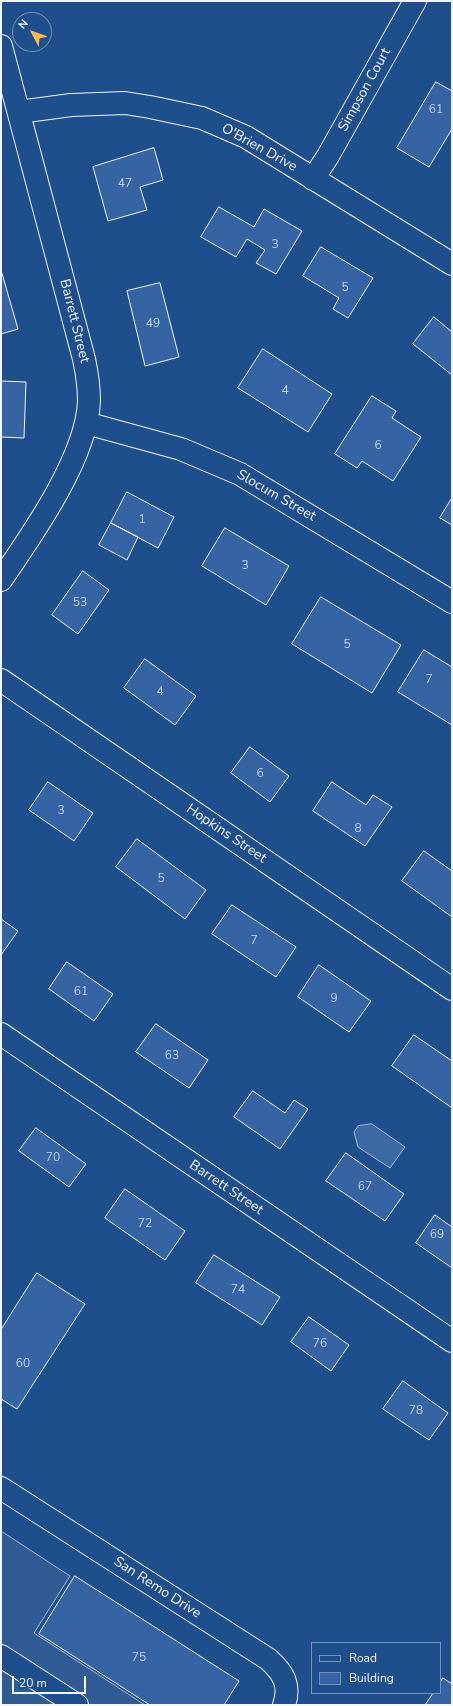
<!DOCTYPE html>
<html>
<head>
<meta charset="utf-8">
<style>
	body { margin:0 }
	#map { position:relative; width:453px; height:1706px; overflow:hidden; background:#1f4e8c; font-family:"Nunito Sans",sans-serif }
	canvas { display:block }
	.frame { position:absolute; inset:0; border:2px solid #f2f6ff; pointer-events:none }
	.legend { position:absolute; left:311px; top:1642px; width:130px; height:52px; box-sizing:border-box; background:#1f4e8c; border:1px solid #7391ba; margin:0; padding:5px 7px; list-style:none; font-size:12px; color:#f2f6ff }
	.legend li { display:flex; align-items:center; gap:8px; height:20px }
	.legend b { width:20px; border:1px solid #7391ba }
	.north { position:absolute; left:12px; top:12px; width:40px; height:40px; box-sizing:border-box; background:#1f4e8c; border:1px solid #7391ba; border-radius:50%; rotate:311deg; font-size:11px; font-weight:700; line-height:16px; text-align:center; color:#f2f6ff }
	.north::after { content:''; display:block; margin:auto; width:14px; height:18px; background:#ffb74d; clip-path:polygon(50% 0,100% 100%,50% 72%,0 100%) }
	.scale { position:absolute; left:12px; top:1676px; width:74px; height:18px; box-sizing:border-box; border:2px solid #f2f6ff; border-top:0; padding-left:5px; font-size:12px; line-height:14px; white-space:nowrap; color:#f2f6ff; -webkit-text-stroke:3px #1f4e8c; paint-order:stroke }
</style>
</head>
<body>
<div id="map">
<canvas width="453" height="1706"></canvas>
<div class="frame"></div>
<ul class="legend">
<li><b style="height:5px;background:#1f4e8c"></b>Road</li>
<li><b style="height:11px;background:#3563a3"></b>Building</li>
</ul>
<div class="north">N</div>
<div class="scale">20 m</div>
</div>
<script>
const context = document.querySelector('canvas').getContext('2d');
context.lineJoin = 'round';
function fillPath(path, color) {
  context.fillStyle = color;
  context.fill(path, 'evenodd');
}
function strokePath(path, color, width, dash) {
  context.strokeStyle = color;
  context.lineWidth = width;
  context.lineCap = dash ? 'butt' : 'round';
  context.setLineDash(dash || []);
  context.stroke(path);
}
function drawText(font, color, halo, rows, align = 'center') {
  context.font = font + ' "Nunito Sans",sans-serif';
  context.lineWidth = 3;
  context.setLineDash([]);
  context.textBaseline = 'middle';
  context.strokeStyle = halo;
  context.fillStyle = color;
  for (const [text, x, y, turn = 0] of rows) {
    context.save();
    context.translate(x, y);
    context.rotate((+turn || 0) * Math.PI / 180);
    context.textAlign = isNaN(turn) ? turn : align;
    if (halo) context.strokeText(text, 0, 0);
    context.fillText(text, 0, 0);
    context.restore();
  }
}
const parking = new Path2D(`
	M1,1531l69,45 -36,57 111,72h-144z`);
const water = new Path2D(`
	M372,1124l33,23 -15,21 -32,-21 -4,-15 4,-6z`);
const building = new Path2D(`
	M436,82l16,9v38l-23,38 -32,-19z
	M154,148l9,32 -23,7 7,23 -39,11 -15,-54z
	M219,207l35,20 10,-18 38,22 -26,43 -20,-11 9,-13 -18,-11 -11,18 -35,-20z
	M321,247l52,31 -25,40 -15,-9 6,-11 -36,-22z
	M1,270l17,59 -17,5z
	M160,283l19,74 -34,9 -18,-75z
	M434,317l18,15v43l-39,-31z
	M263,349l69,45 -24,38 -70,-44z
	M1,381l25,1 -2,56 -23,-1z
	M372,396l24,15 -4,7 29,19 -28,44 -31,-20 -5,7 -22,-14z
	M127,492l47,25 -16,31 -47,-25z
	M452,498v27l-12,-7z
	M111,523l27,14 -11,23 -28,-15z
	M225,528l64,38 -23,39 -64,-39z
	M83,571l26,19 -31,44 -26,-19z
	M321,597l80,48 -29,48 -80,-49z
	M424,650l28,17v58l-54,-33z
	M145,659l51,37 -21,29 -51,-37z
	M250,747l39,29 -19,26 -39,-29z
	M48,782l45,31 -19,28 -45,-31z
	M332,782l34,23 7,-10 19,12 -27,39 -52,-35z
	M137,839l69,51 -21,29 -69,-52z
	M424,851l28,20v46l-50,-36z
	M232,905l64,42 -20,30 -64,-43z
	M1,919l17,12 -17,24z
	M67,962l46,32 -19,27 -45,-32z
	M319,965l52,36 -22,31 -51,-35z
	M156,1024l52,36 -19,28 -53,-36z
	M414,1035l38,26v47l-60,-42z
	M253,1091l32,22 9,-13 14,9 -28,40 -46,-32z
	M36,1128l50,36 -17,23 -50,-36z
	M346,1153l58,41 -19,27 -59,-40z
	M125,1189l60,42 -20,29 -60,-42z
	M435,1215l17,12v41l-36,-25z
	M214,1255l66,42 -18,28 -66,-42z
	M37,1273l48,31 -68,105 -16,-10v-69z
	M309,1317l40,28 -18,26 -40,-29z
	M403,1381l45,32 -19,27 -46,-31z
	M75,1576l164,105 -15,24h-74l-111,-71z
	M443,1678l9,6v21h-27l8,-12h7v-10z`);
const minor = new Path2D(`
	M1,46l83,313c3,14 5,28 5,42 -2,56 -57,134 -88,179
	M19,112l52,-7 54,-2 25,4 52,11 44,19 206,127
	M313,179l15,-23 87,-155
	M86,423l95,26 59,25 212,128
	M1,680l451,309
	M1,1034l451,307
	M1,1488l267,171c15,13 23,26 16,46
	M1,1656l76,49`);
const numberNames = [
	["61",436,110],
	["47",125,184],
	["3",275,245],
	["5",345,288],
	["49",153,324],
	["4",285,391],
	["6",378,446],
	["1",142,520],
	["3",245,566],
	["53",80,603],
	["5",347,645],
	["7",429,680],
	["4",160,692],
	["6",260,774],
	["3",61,811],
	["8",358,829],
	["5",161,879],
	["7",254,941],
	["61",81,992],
	["9",334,999],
	["63",172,1056],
	["70",53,1158],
	["67",365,1187],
	["72",145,1224],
	["69",437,1235],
	["74",238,1290],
	["76",320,1344],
	["60",23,1364],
	["78",416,1411],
	["75",139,1658]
];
const streetNames = [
	["Simpson Court",365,90,-61],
	["O'Brien Drive",259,148,29],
	["Barrett Street",74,321,76],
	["Slocum Street",276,496,30],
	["Hopkins Street",226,834,34],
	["Barrett Street",226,1188,34],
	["San Remo Drive",157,1588,33]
];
fillPath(parking, '#305b95');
strokePath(parking, '#a8bbd7', 1);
fillPath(water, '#3b69a3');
strokePath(water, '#a8bbd7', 1);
fillPath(building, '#3563a3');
strokePath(building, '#f2f6ff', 1);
strokePath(minor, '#f2f6ff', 24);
strokePath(minor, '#1f4e8c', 22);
drawText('12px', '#c3d1e8', null, numberNames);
drawText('14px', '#f2f6ff', '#1f4e8c', streetNames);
</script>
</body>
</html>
